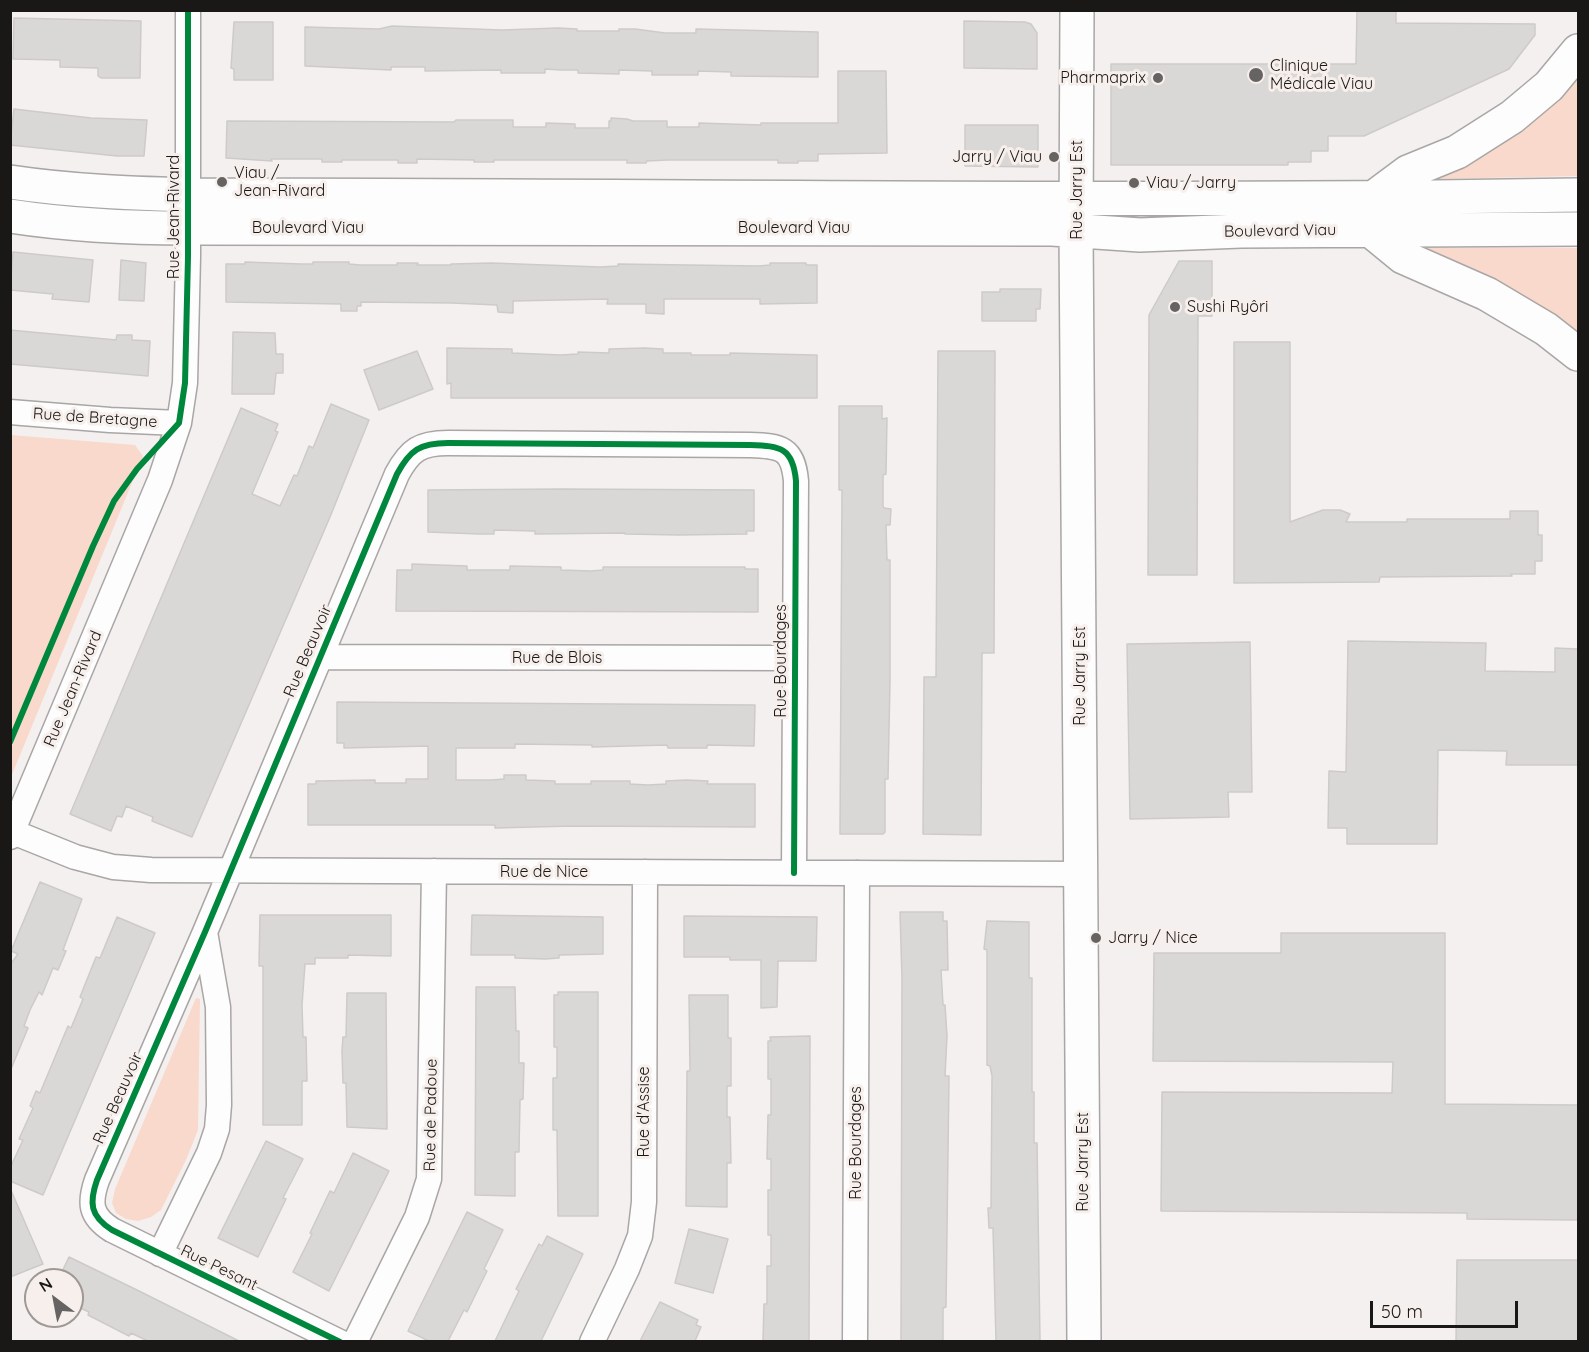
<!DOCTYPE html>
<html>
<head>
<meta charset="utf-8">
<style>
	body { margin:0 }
	#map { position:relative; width:1589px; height:1352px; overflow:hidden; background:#f4f0ef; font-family:Quicksand,sans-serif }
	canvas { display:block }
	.frame { position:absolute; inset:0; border:12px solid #1a1816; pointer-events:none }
	.north { position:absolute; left:24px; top:1268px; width:60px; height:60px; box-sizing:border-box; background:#f7efec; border:2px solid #9f9996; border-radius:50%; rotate:328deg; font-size:16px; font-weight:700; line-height:24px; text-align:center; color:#1a1816 }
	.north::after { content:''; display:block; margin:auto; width:21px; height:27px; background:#666462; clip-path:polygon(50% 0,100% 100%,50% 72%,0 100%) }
	.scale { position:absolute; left:1370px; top:1301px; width:148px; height:27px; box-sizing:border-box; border:3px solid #1a1816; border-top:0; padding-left:8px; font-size:18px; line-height:21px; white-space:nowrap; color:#1a1816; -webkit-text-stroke:4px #f7efec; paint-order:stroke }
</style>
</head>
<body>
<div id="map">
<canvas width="1589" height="1352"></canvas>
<div class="frame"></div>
<div class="north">N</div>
<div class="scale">50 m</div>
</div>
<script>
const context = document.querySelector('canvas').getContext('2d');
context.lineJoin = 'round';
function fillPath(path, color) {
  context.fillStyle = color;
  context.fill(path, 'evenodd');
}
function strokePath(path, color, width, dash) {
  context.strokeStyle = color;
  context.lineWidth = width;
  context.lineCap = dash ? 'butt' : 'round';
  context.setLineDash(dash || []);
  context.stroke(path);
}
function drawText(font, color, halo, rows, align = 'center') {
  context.font = font + ' Quicksand,sans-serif';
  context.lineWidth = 6;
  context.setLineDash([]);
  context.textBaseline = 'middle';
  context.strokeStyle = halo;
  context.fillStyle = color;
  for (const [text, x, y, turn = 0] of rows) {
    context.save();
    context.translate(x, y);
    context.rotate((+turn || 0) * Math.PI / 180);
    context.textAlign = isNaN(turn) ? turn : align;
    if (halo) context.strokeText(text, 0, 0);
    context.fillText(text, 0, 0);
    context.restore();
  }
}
const green = new Path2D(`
	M1578,71v105l-144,3v-4z
	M1424,248h154v90l-156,-85z
	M11,435l124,10 8,11 -132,321z
	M196,998l4,1 -2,131 -12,30 -25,50 -10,7 -13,4 -12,-2 -10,-6 -4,-10 3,-14z`);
const building = new Path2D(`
	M1357,10h39v13l139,1v11l-26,34 -145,67h-36v15h-17v11h-23v3h-177v-101h245z
	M14,18l127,3 -1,57h-39l-3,-2v-8l-38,-1v-7l-47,-1z
	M964,21l61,1 6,2 6,9v36l-73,-1z
	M234,22h39v58h-39v-11l-3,-1z
	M392,26l110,4 56,-2 19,1v2h42v-2h16l30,4h31v-4l122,3v45l-87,-1v-4l-33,-1v4h-46v-4l-33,-1v4l-41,-1v-3h-18l-15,-1v4h-44v-3l-76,1v-4h-34v3l-86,-4v-39l74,2z
	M838,71h48l1,82 -69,1v7h-20v2h-20v-3h-111l-20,1 -1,2h-19v-3h-133v2h-20v-2l-57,-1v4h-19v-3h-56v2h-20v-3h-51l1,2 -46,-3 1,-37 227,1 2,-2h57v7h33v-4l29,1v4h34v-7h2v-3l16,1 6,2h34v6h32v-4l62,2v-2h77z
	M14,109l77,9 56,2 -3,36h-27l-107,-11z
	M965,125h73v42l-73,-1z
	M13,252l80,8 -4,42 -37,-3 1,-5 -43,-4z
	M121,260l25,3 -2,38 -25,-1z
	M1179,261h33v55h-14l-1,259h-49l1,-260z
	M245,262l56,2h12v-2h36v2l11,1h37v-2h21l-1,2h34v-1l40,-1 109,4 18,-1v-2l141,2 11,-1v-2h36v2h11v38l-57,1v-5h-96v15l-18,-1v-9h-39l1,-5 -95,2v12l-15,-1 -1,-7 -45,-2 -91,-1v4h-4v5h-16v-7l-115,-2v-38h19z
	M1000,289h41l-1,20h-4v12h-54v-29h18z
	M10,330l106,10 1,-5h15v5l18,1 -2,35 -138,-12z
	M233,332l42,1 1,21h7v19h-7l-2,21h-42z
	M1234,342h56v180l33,-12h17l10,4 -4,8h61v-3h103v-8h28v24h4v26h-7v13h-24l1,2 -132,1 -1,5 -145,1z
	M447,348l65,1v4l49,2 17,-1v-2l31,1v-4l35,-1 19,1v4h28v2h39v-2l84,2h3v43h-366v-15l-4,1z
	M417,351l16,38 -54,21 -15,-40z
	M938,351h57l-1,302h-12l-1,182 -58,-1 1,-157h12z
	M331,404l38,16 -39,97 -138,320 -40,-16 1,-4 -27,-11 -4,11 -5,-1 -6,15 -41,-17 171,-406 37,16 -3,7 3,1 -26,62 28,12 14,-31 3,1 12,-30 4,2z
	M839,406h43v13l5,-1 -1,56 -3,1v31l1,2 7,1 -1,16h-4l1,35h3v121l-2,98h-3v53l-2,2h-43l2,-344h-3z
	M560,489l194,1v41h-8l1,3 -68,1 -54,-1v-1l-90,1v-3l-41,-1v4h-15l-51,-2v-42z
	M412,564l55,2v4h43v-4l51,1v3l30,1 12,-1v-3h142v2h13v43l-362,-1 1,-41h15z
	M1348,641l138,2 -1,28 70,1v-24l23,1v116h-72l1,-14 -69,-1 -1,94h-90v-16h-19l1,-57 17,1z
	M1250,642l2,150h-24l1,25 -99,2 -3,-175z
	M337,702l418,3 -1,41 -47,-1v3h-39l-1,-3 -75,2v-2l-77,-1v4h-59v32h36l12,-1v-4h22v5l29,1v3h36v-3h39v3l18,1 18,-1v-3l20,-1 22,1 -1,3h48v43l-182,-1 -78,2v-3h-187v-41h8v-3l59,-1v3h31v-4h22v-33l-84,2v-5h-7z
	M40,882l42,17 -19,51 3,1 -8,19 -5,-2 -11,27 -3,-3 -9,18 -6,16 4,2 -17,41 -1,-104 8,-11 -7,-3z
	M900,912h43v9h4l1,49h-7l2,35h2l2,31 -2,40h4l-3,231 -3,1v33h-42l1,-362z
	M260,915h131v41l-43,-1v3h-33v6h-10l-3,41 1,32h3l1,44h-5v44h-39v-159h-4z
	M472,915l131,2v37l-44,1v3l-14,1 -30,-1v-3h-44z
	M684,916l133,1 -1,44h-38l-1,46 -16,1v-48h-31v-3h-46z
	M117,917l38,16 -112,262 -33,-14v-13l13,-28 -4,-1 14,-31 -3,-2 6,-15 4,2 28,-67 3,2 12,-29 -3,-2 16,-40 4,1z
	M987,921l42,1v56h3v114h2v51h3l3,198h-44l-3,-113h-4l-1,-20h3l1,-132 -2,-10 -3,-1v-115l-3,-1z
	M1281,933h164v171l133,1v115l-111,-1v-6l-306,-2 1,-119 230,1 1,-31 -240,-1 1,-108h127z
	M476,987h39l1,44h3v32h5l-1,36 -3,1 -1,52h-4v44l-40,-1z
	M558,992h40v224h-40l-1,-86h-4v-52h4v-31h-3v-52h4z
	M347,993h39l1,136 -40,-2 -1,-44h-3l-1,-32 1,-14h3z
	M689,995h39v43h3v48h-4v31h3l1,46h-4v44l-41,-1 1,-135h3z
	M810,1036l-1,305h-43l-3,-1 1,-36h3v-38h4v-31h-3v-45h3v-31h-4l1,-44h3v-36h-3v-38h3l-1,-4z
	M266,1141l37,18 -20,39 3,1 -28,58 -40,-19z
	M353,1153l36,18 -60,120 -36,-19 19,-38 -2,-1 20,-42 4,2z
	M10,1188l33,76 -33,13z
	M467,1212l36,18 -19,39 3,2 -20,41 -3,-2 -16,31h-19l-21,-10z
	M689,1229l39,10 -15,54 -38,-10z
	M547,1236l36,18 -42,87h-46l24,-50 -3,-2 23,-45 3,2z
	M69,1257l68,33 102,51h-91l-17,-8 -2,3 -41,-21 1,-3 -17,-8v-24h-14z
	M1457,1260h121v81h-122z
	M660,1302l38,18 -2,5 5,2 -6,14h-55z`);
const street = new Path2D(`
	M10,412l100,8 69,3
	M319,657l475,1
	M13,832l62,25 38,10 38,3 930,4
	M10,837l150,-357 19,-57 6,-40 3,-126v-247
	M160,1254l49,-101 8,-24 2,-24 -1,-98 -13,-75
	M340,1342l-228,-112c-22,-14 -23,-27 -15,-50l108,-248 192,-458c13,-24 23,-31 51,-31l302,2c31,1 43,3 46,36l-2,392
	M355,1342l62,-125 12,-38 5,-308
	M592,1342l35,-73 13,-33 4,-34 1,-330
	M855,1342l2,-469`);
const secondary = new Path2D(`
	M1077,10l-1,220 8,1112
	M10,182c60,9 119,11 178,13 464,0 927,8 1390,0
	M1373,198l35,-26 49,-20 55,-35 37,-31 29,-35
	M10,216c59,9 118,12 178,12l864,1 88,6 101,-4 337,-2
	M1370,230l33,27 84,37 59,35 32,25`);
const cycleway = new Path2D(`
	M10,742l83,-196 21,-45 23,-32 42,-46 6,-40 3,-126v-247
	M340,1342l-228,-112c-22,-14 -23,-27 -15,-50l108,-248 192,-458c13,-24 23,-31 51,-31l302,2c31,1 43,3 46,36l-2,392`);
const markers = [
	[1256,75,8,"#666462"],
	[1158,78,6,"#666462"],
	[1054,157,6,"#666462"],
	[222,182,6,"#666462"],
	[1134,183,6,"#666462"],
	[1175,307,6,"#666462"],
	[1096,938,6,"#666462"]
];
const poiNames = [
	["Clinique",1270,66],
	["Médicale Viau",1270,84],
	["Pharmaprix",1146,78,"right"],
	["Jarry / Viau",1042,157,"right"],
	["Viau /",234,173],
	["Jean-Rivard",234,191],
	["Viau / Jarry",1146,183],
	["Sushi Ryôri",1187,307],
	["Jarry / Nice",1108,938]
];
const streetNames = [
	["Rue Jarry Est",1077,190,-90],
	["Rue Jean-Rivard",174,217,-90],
	["Boulevard Viau",308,228],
	["Boulevard Viau",794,228],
	["Boulevard Viau",1280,231,-1],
	["Rue de Bretagne",95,418,4],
	["Rue Beauvoir",308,651,-67],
	["Rue de Blois",557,658],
	["Rue Bourdages",781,661,-90],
	["Rue Jarry Est",1080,676,-90],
	["Rue Jean-Rivard",73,689,-67],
	["Rue de Nice",544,872],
	["Rue Beauvoir",118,1098,-66],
	["Rue d'Assise",644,1112,-90],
	["Rue de Padoue",431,1115,-89],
	["Rue Bourdages",856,1143,-90],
	["Rue Jarry Est",1083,1162,-90],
	["Rue Pesant",219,1268,26]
];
fillPath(green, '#f8d9cc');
fillPath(building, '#dad8d6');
strokePath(building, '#cecac9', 1.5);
strokePath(street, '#a9a6a5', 27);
strokePath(secondary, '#a9a6a5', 36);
strokePath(street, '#fdfdfd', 24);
strokePath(secondary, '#fdfdfd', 33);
strokePath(cycleway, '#00873e', 6);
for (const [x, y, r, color] of markers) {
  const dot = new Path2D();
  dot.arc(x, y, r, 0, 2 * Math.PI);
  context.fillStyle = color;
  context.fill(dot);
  strokePath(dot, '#f7efec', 2);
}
drawText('16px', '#1a1816', '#f7efec', poiNames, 'left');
drawText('16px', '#1a1816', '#f7efec', streetNames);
</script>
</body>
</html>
